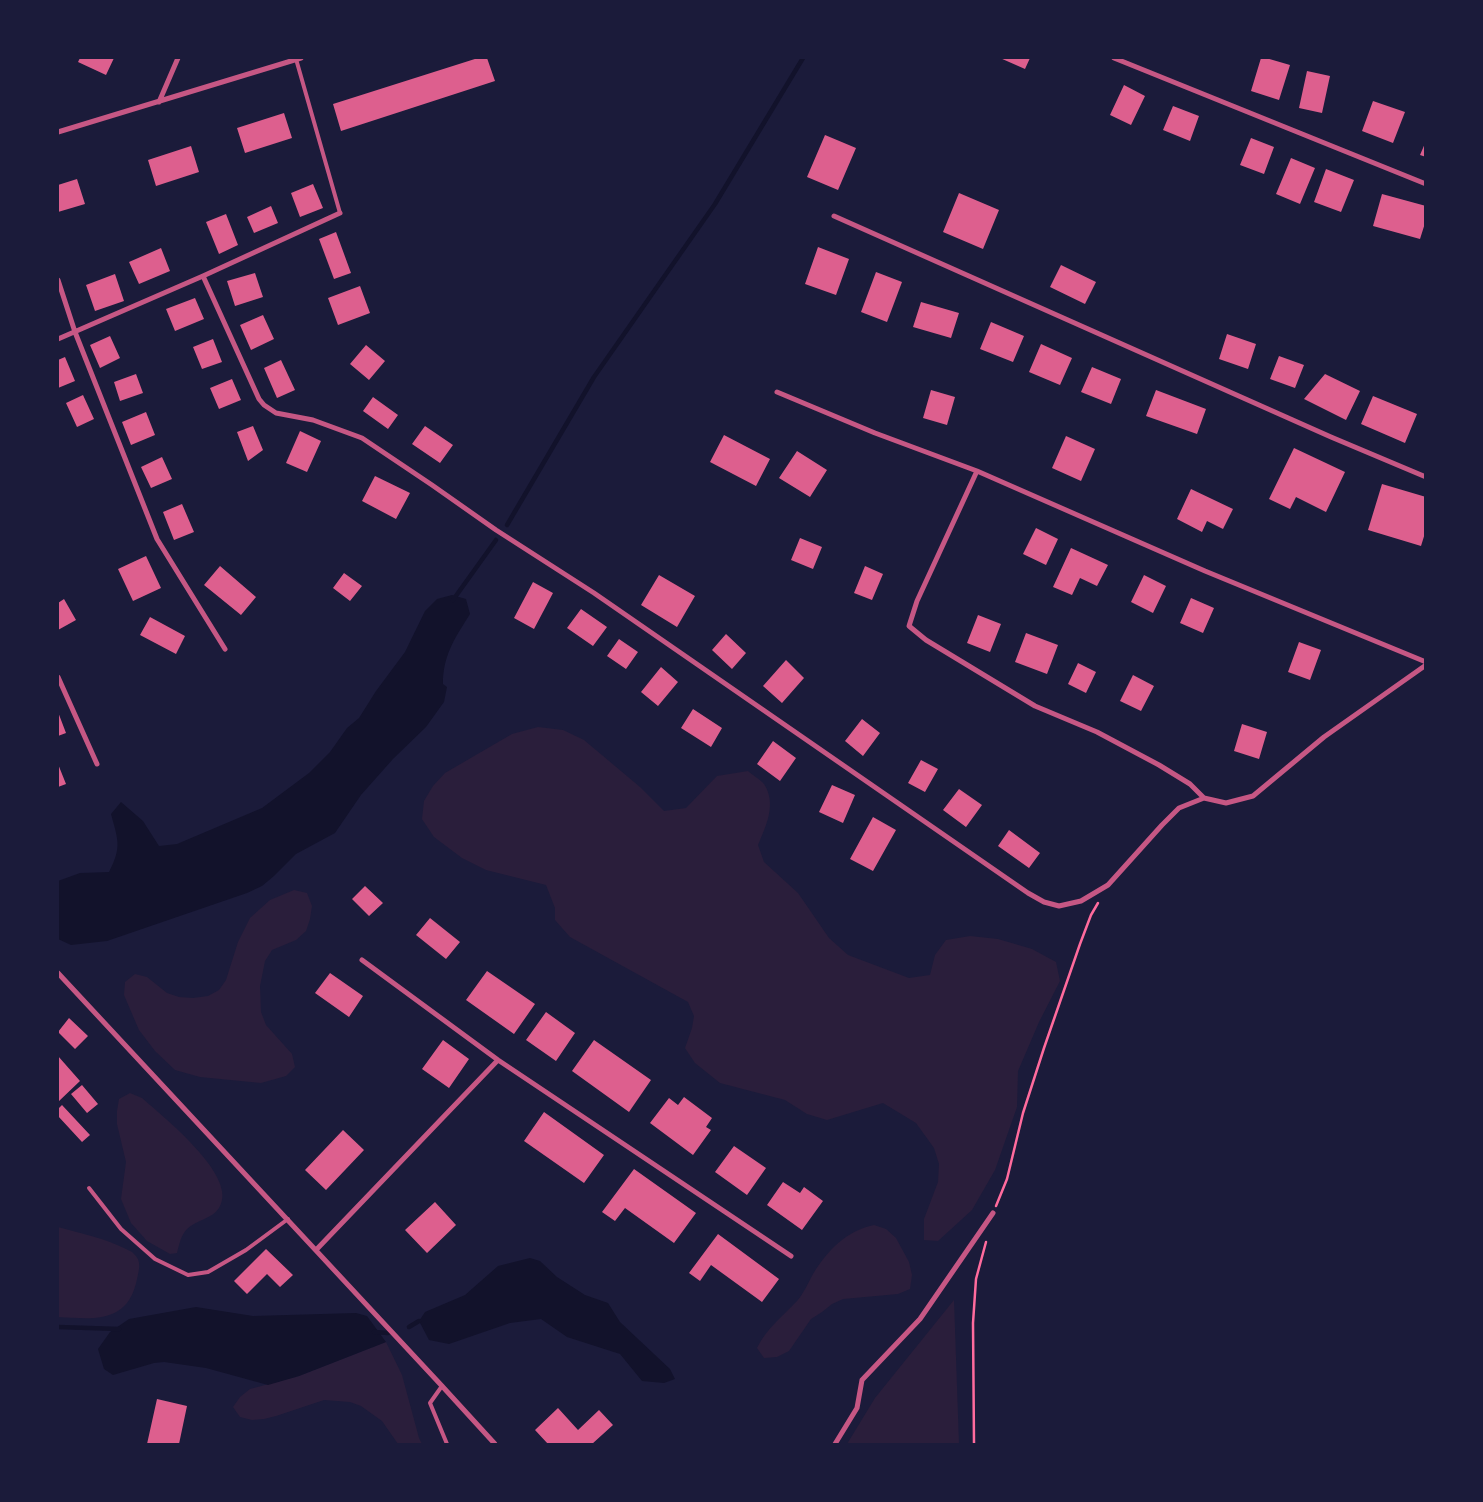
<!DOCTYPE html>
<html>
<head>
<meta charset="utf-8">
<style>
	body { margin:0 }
	#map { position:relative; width:1483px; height:1502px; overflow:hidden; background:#1b1b3a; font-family:"Fira Sans",sans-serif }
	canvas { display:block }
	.frame { position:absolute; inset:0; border:59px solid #1b1b3a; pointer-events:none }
</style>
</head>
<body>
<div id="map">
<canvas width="1483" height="1502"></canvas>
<div class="frame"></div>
</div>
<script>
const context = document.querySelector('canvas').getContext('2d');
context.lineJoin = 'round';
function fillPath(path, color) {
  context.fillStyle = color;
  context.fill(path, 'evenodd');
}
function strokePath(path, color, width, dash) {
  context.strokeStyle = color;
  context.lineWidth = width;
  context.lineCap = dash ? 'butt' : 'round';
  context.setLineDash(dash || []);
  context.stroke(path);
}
const green = new Path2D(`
	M538,727l25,3 21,10 56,47 24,24 22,-3 31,-32 31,-5c4,4 12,8 16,13 13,20 2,42 -6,61l6,17 34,31 31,45 19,17 61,23 21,-3 5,-20 11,-15 24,-4 28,3 34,10 24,13 4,19 -21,41 -21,49 -1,36 -22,63 -23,40 -34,31 -14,-1v-21l14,-37 1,-18 -5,-16 -18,-25 -33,-20 -56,17 -20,-6 -22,-14 -65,-17 -25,-20 -10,-15 7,-20 2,-12 -6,-14 -118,-65 -15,-17v-12l-9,-23 -60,-15 -24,-12 -28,-21 -12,-18 2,-18 9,-15 12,-13 67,-39z
	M294,890l13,3 5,13 -2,13 -4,12 -10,9 -24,10 -7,11 -5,25 1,26 5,13 26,29 3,13 -9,9 -25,7 -61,-6 -25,-7 -20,-19 -16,-21 -15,-35 1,-13 10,-8 12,3 20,16 12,4 14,1 15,-2 11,-6 7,-10 12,-38 12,-24 20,-18z
	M130,1093l12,5c20,18 98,79 77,110 -7,11 -23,12 -32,21 -6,6 -8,16 -10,24l-7,1 -23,-13 -16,-18 -10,-24 5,-37 -9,-38v-13l2,-12z
	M874,1225l12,4 10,9 13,24 3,13 -2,14 -12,5 -55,5 -11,5 -10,8 -11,7 -22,32 -12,6 -13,1 -7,-10c9,-19 26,-32 40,-47 7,-8 11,-18 16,-27 15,-24 33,-43 61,-49z
	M58,1227c22,6 45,11 66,21 3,2 8,3 10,6 8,7 5,16 3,25 -9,45 -43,40 -79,38z
	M954,1300l5,144h-112l28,-46z
	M386,1342l16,33 17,63 3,6h-24l-16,-23 -21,-15 -11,-4 -26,-2 -48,16 -12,3 -12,1 -12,-3 -7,-10 7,-10 10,-8 49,-13z`);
const water = new Path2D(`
	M452,595l14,4 4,15c-15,24 -27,41 -27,70l4,3 -3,15 -18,25 -33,32 -32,36 -26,38 -39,21 -22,22 -12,10 -15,7 -140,48 -36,4 -13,-6v-58l22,-8 29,-1c13,-25 9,-32 2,-58l10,-12 22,19 16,25 18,-2 85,-36 47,-35 21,-21 17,-24 12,-10 17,-27 29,-39 20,-41 12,-12z
	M530,1258l10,3 17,16 28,18 23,8 12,19 50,47 5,10 -11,4 -22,-2 -22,-27 -53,-17 -26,-18 -31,4 -61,21 -20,-4 -10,-19 6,-9 40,-17 33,-29z
	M196,1307l57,9 103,-3 11,3 19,26 -87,34 -31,9 -62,-17 -42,-6 -10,1 -41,12 -9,-6 -6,-20 12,-17 19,-13z`);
const stream = new Path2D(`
	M507,525l87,-148 121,-173 88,-146
	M453,600l43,-60
	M58,1327l61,2
	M409,1327l10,-6
	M374,1332l14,1`);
const building = new Path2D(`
	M80,58h34l-8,17 -28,-13z
	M478,58h9l8,23 -154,50 -8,-27z
	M1000,58h30l-5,11z
	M1261,58h5l24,7 -11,35 -28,-9z
	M1307,71l23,5 -8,37 -23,-5z
	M1124,85l21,11 -14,29 -21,-10z
	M1373,101l32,11 -12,31 -31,-12z
	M1173,106l26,10 -9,25 -27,-11z
	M284,113l8,25 -47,15 -8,-25z
	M825,135l31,13 -18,42 -31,-13z
	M1251,138l23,9 -10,27 -24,-9z
	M1426,141v16l-6,-2z
	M191,146l8,26 -43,14 -8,-26z
	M1291,158l24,10 -15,36 -24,-10z
	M1326,169l28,11 -13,32 -27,-10z
	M77,179l8,25 -27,8v-27z
	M313,184l10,24 -23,9 -9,-24z
	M959,193l40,17 -16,39 -40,-17z
	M1382,194l44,12v14l-6,19 -47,-13z
	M271,206l7,17 -24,10 -7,-16z
	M226,214l12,31 -19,9 -13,-32z
	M336,232l15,41 -17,6 -15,-40z
	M818,247l31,12 -13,36 -31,-11z
	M161,248l9,23 -31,13 -10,-22z
	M1061,265l35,17 -11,22 -35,-17z
	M876,272l26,10 -15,40 -26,-10z
	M255,273l8,24 -28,9 -8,-25z
	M115,274l9,27 -29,10 -9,-26z
	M360,286l10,27 -32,12 -10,-27z
	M195,298l9,21 -29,12 -9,-22z
	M921,302l38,11 -8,25 -38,-11z
	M263,315l11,24 -23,11 -11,-25z
	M991,322l33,14 -11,26 -33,-13z
	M1227,334l29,10 -8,25 -29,-10z
	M110,336l10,22 -20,10 -10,-23z
	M213,339l9,23 -20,7 -9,-22z
	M1041,344l31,14 -12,27 -31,-13z
	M366,345l19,16 -16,19 -19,-16z
	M1279,356l25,9 -9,23 -25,-9z
	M65,357l10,24 -17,7v-28z
	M281,360l14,30 -18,8 -13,-30z
	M1092,367l29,12 -10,25 -30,-12z
	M136,374l7,19 -23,8 -6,-19z
	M1325,374l35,17 -14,29 -42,-21z
	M232,379l9,21 -22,9 -9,-21z
	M931,390l24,7 -8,28 -24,-7z
	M1156,390l50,19 -9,25 -51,-18z
	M83,395l11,24 -17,8 -11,-24z
	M1373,396l44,18 -12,29 -44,-19z
	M373,397l25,18 -10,14 -25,-18z
	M146,412l9,23 -24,10 -9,-23z
	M253,426l10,24 -15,11 -11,-29z
	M425,426l28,19 -13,18 -28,-19z
	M300,431l21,10 -14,31 -21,-9z
	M724,435l46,24 -14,27 -46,-24z
	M1066,436l29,13 -14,32 -29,-13z
	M1294,448l51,24 -19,40 -30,-15 -6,12 -21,-10z
	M797,451l30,19 -17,27 -31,-19z
	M162,457l10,22 -21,9 -10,-21z
	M375,476l35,17 -14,26 -34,-18z
	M1382,484l44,13v33l-5,16 -53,-16z
	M1191,489l42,20 -10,20 -16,-8 -5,11 -25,-13z
	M182,504l12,28 -20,8 -11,-28z
	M1036,528l22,11 -12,26 -23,-11z
	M800,538l22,9 -9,22 -22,-9z
	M1071,548l37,17 -11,21 -17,-8 -8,17 -19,-8z
	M146,556l15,32 -28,13 -15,-32z
	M220,566l36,31 -15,18 -37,-30z
	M865,566l18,8 -11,26 -18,-7z
	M344,573l18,13 -12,15 -17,-13z
	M659,575l36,21 -18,31 -36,-22z
	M1144,575l22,11 -13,27 -22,-11z
	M533,582l20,11 -19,36 -20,-11z
	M1191,598l23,10 -11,25 -23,-10z
	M64,599l12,21 -18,10v-27z
	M581,609l26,18 -14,19 -26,-18z
	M978,615l23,9 -11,28 -23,-9z
	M150,617l35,19 -9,18 -36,-19z
	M1026,633l32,12 -11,29 -32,-12z
	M726,634l20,19 -14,16 -20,-19z
	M619,639l19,13 -12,17 -19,-13z
	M1299,642l22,8 -11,30 -22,-8z
	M786,660l18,18 -22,25 -19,-17z
	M1078,663l18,9 -10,21 -18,-9z
	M661,667l17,15 -20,24 -17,-14z
	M1133,675l21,11 -13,25 -21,-10z
	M693,709l29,19 -11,19 -30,-19z
	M58,712l8,21 -8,3z
	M862,719l18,14 -17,23 -18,-15z
	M1242,724l25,8 -8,27 -25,-8z
	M773,741l23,17 -16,23 -23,-17z
	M921,760l17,9 -13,23 -17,-9z
	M58,764l8,20 -8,3z
	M832,785l23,10 -12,28 -24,-11z
	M959,789l23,16 -16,22 -23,-17z
	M873,817l23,13 -23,41 -23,-12z
	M1009,830l31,23 -11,15 -31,-22z
	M365,886l18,17 -14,13 -17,-17z
	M430,918l30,24 -14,17 -30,-24z
	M487,971l48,33 -21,30 -48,-34z
	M330,973l33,23 -14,21 -34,-24z
	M546,1012l29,21 -19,28 -30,-21z
	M69,1018l19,18 -13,13 -17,-17z
	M443,1040l26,19 -20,29 -27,-19z
	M594,1040l57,40 -22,32 -57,-41z
	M58,1056l22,25 -22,21z
	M82,1085l16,19 -11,9 -16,-19z
	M684,1097l28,21 -6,9 5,3 -18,25 -43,-32 19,-25 9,7z
	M62,1105l28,30 -8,7 -24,-26v-7z
	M544,1112l60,43 -20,28 -60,-42z
	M343,1130l21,20 -38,40 -21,-20z
	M734,1146l32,22 -19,27 -32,-23z
	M634,1169l62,44 -22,30 -49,-35 -10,13 -13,-9z
	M783,1182l17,11 4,-6 19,14 -21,29 -35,-25z
	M435,1202l21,23 -29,28 -22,-23z
	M718,1234l61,45 -17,23 -51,-37 -11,16 -11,-8z
	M266,1249l27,26 -13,12 -13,-13 -20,20 -13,-13z
	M157,1399l30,7 -8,38h-32z
	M558,1408l20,22 21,-20 14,15 -21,19h-44l-13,-14z`);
const path = new Path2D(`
	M996,1206l11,-27 16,-66 21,-65 36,-104 11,-29 7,-12
	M974,1444l-1,-121 3,-44 10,-37`);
const service = new Path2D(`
	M296,59l44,154
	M89,1188l32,41 34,30 33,16 20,-3 38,-22 42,-31
	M442,1386l-12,17 17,41`);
const minor = new Path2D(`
	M1114,58l312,126
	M159,102l19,-44
	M58,132l243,-74
	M834,216l497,221 95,40
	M203,276l56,123 5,6 12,8 37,7 49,18 70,47 64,45 98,63 434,300 16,9 15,4 22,-5 27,-16 54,-60 17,-17 25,-10
	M58,280l17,52 82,207 68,110
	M58,339l145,-63 137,-63
	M777,392l98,41 102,38 228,100 221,91
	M977,471l-60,130 -8,25 17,14 109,66 62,26 62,33 31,19 14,14 22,5 27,-7 71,-59 102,-72
	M58,677l39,87
	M362,960l136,100 293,196
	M58,973l384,413 53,58
	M316,1250l182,-190
	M835,1444l22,-36 5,-28 58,-61 73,-106`);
fillPath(green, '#2a1e3b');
fillPath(water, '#12122b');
strokePath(stream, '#12122b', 4.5);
fillPath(building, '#dd5f8e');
strokePath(path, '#ff6b9d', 2.5);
strokePath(service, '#c65784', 4);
strokePath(minor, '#c65784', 5);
</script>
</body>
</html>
